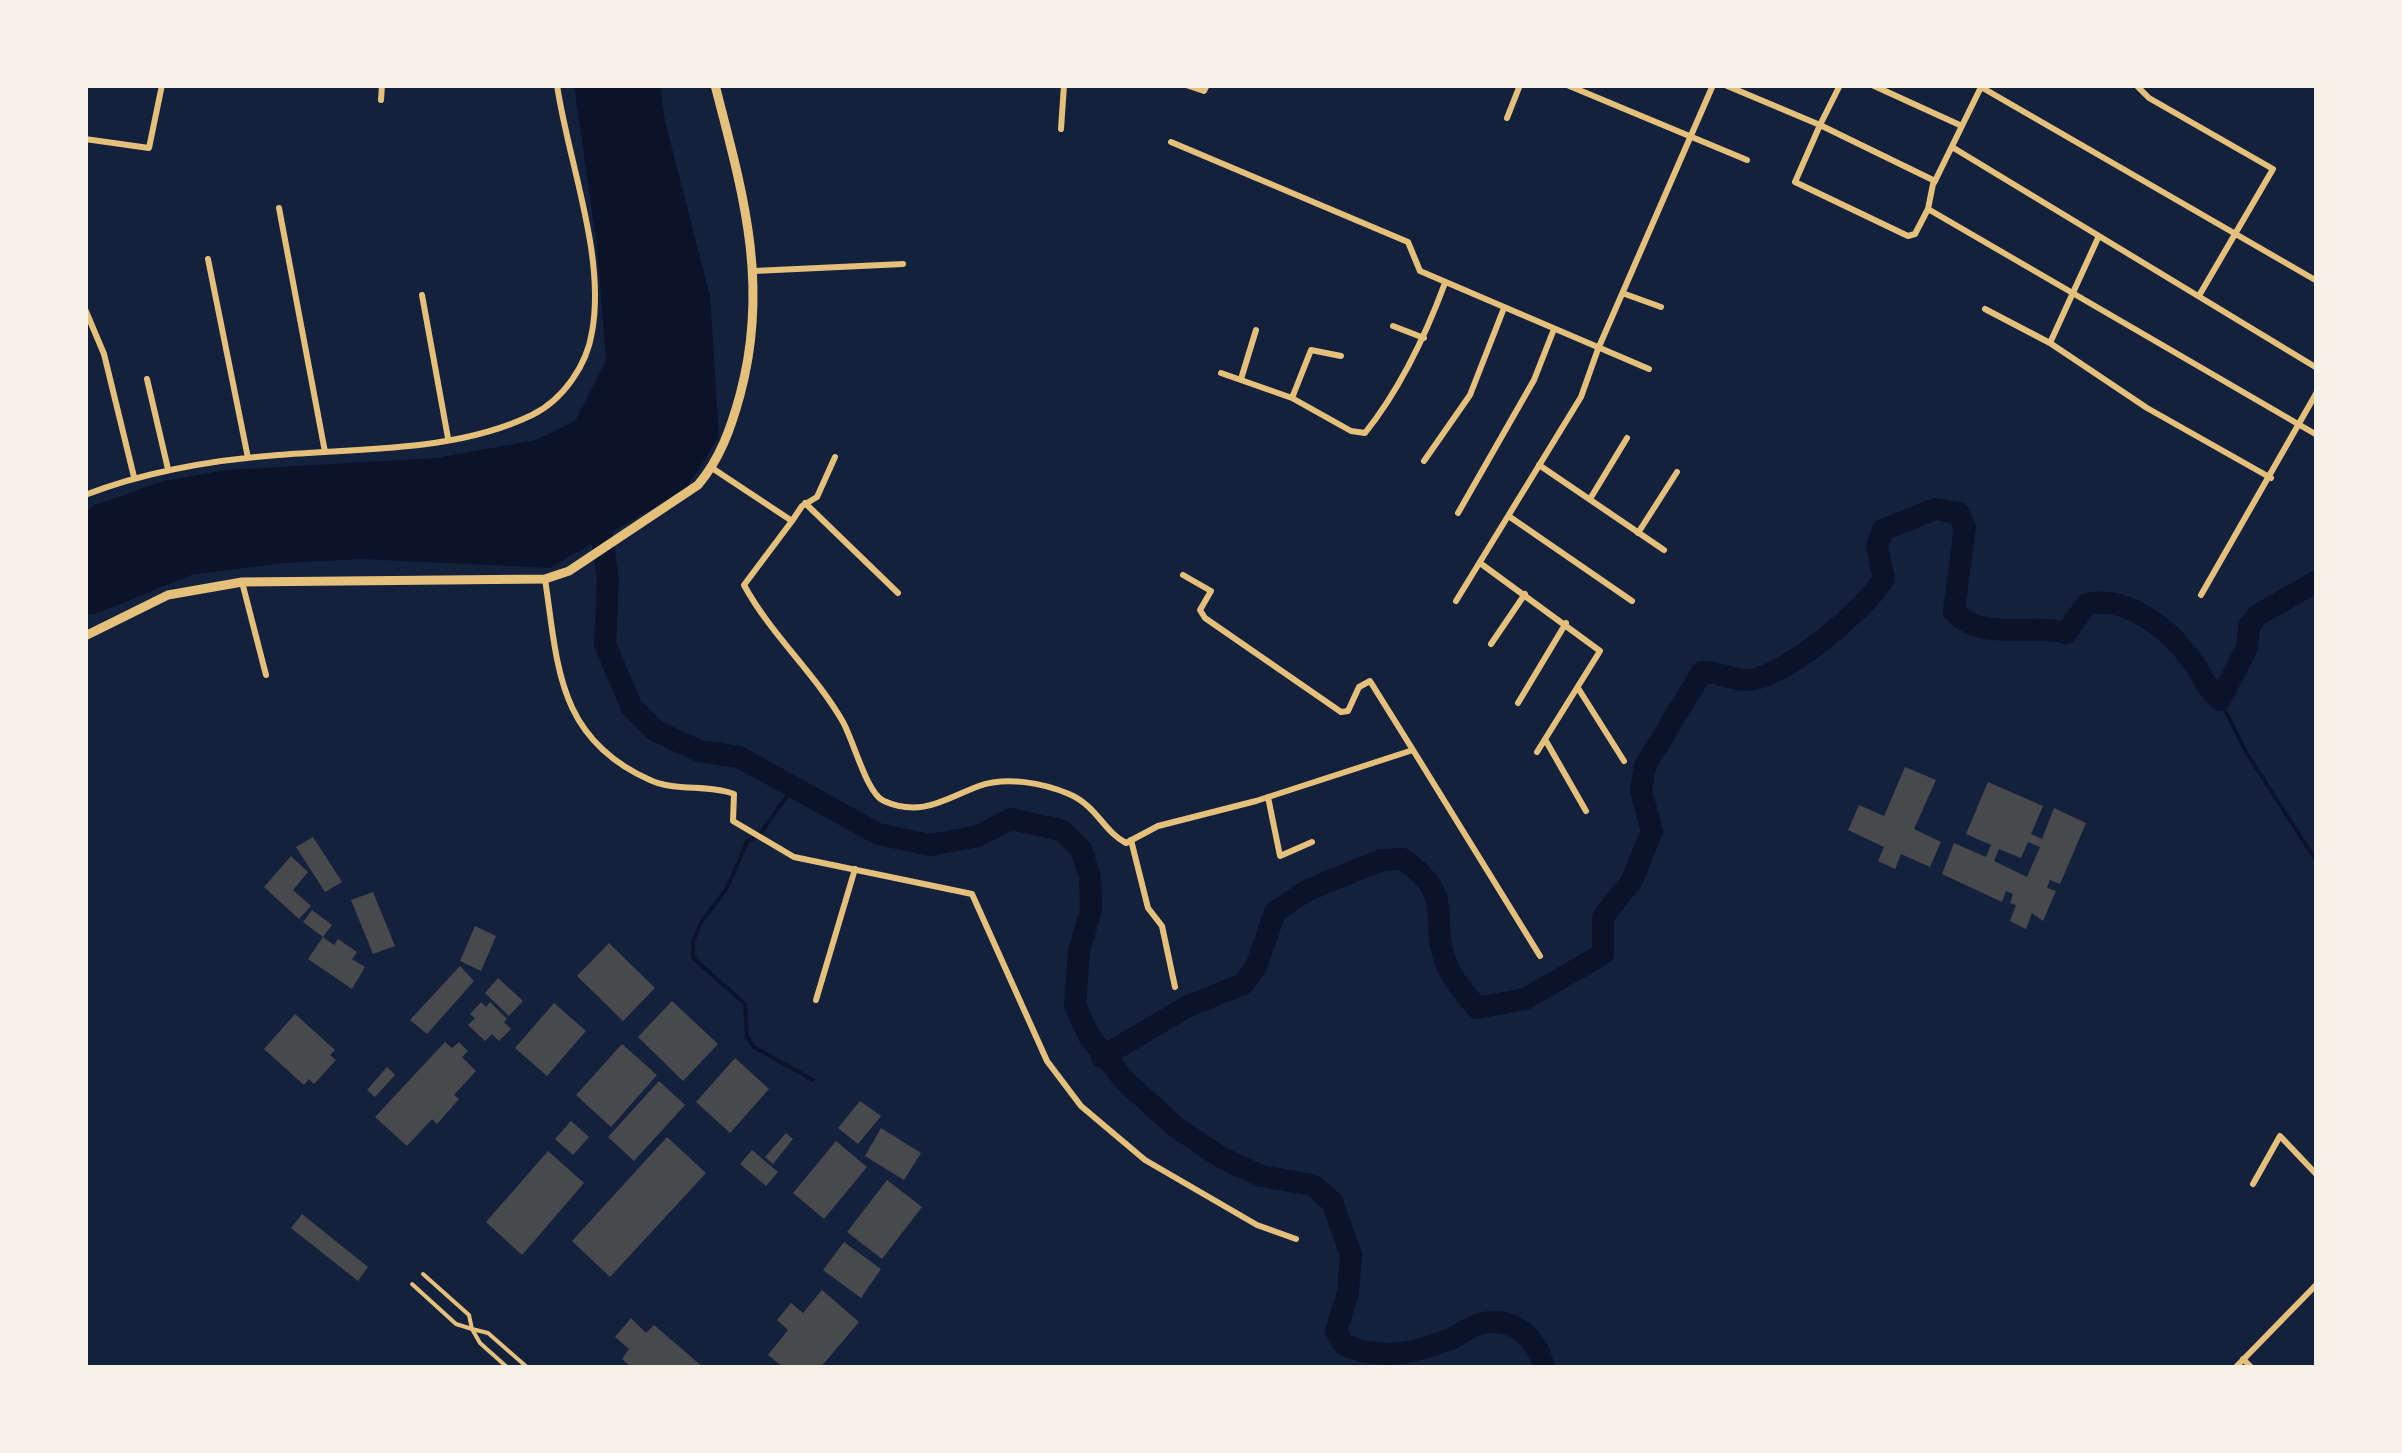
<!DOCTYPE html>
<html>
<head>
<meta charset="utf-8">
<style>
	body { margin:0 }
	#map { position:relative; width:2402px; height:1453px; overflow:hidden; background:#14213d; font-family:Barlow,sans-serif }
	canvas { display:block }
	.frame { position:absolute; inset:0; border:88px solid #f6f1e7; pointer-events:none }
</style>
</head>
<body>
<div id="map">
<canvas width="2402" height="1453"></canvas>
<div class="frame"></div>
</div>
<script>
const context = document.querySelector('canvas').getContext('2d');
context.lineJoin = 'round';
function fillPath(path, color) {
  context.fillStyle = color;
  context.fill(path, 'evenodd');
}
function strokePath(path, color, width, dash) {
  context.strokeStyle = color;
  context.lineWidth = width;
  context.lineCap = dash ? 'butt' : 'round';
  context.setLineDash(dash || []);
  context.stroke(path);
}
const water = new Path2D(`
	M574,85h86l5,36 45,175 9,141 -33,52 -136,79 -188,-9 -78,4 -93,12 -95,39h-11v-100l8,-8 70,-25 64,-11 209,-12 100,-18 39,-19 31,-61 -9,-114z`);
const stream = new Path2D(`
	M2220,700l26,52 71,110
	M792,789l-32,45 -13,8 -20,46 -25,33 -9,20v17l52,46 2,33 7,10 59,33`);
const river = new Path2D(`
	M598,508l10,72 -3,64 26,62 25,25 43,20 40,6 139,77 53,11 47,-9 33,-17 50,11 20,19 9,28 1,33 -12,41 -4,55 14,30 37,46 50,45 46,31 39,18 52,9 19,17 19,52 -3,39 -12,38 7,13c35,17 69,10 105,-4 11,-4 23,-15 35,-17 33,-6 54,16 61,45
	M1102,1057l86,-51 55,-22 13,-17 19,-55 31,-21 75,-31 22,-1c55,40 25,58 43,104 6,17 20,31 31,45l48,-9 78,-45v-37l29,-37 20,-49 -11,-40 4,-25 57,-94c16,-1 32,9 46,8 38,-3 116,-70 136,-101l-7,-33 6,-16 52,-21 23,4 7,14 -11,84c28,32 76,11 112,22l21,-29c39,-9 83,25 105,57 11,15 14,27 28,39l27,-53 2,-21 9,-11 59,-34`);
const building = new Path2D(`
	M1905,767l31,13 -22,49 27,13 -11,25 -29,-13 -6,15 -17,-8 6,-14 -36,-17 11,-25 25,11z
	M1988,782l55,24 -12,28 11,5 12,-31 32,15 -26,61 -10,-4 -3,8 9,3 -13,30 -11,-8 -6,16 -16,-8 6,-16 -6,-2 3,-9 -7,-3 -4,11 -60,-28 12,-31 32,14 5,-12 -25,-11zM2028,842l12,5 -13,30 -33,-16 5,-12 22,9z
	M313,837l29,45 -17,10 -29,-45z
	M291,856l17,16 -15,18 18,16 -12,13 -35,-32z
	M373,892l22,54 -22,8 -22,-54z
	M312,910l20,15 -9,12 -20,-15z
	M475,926l21,10 -15,35 -21,-10z
	M323,937l11,8 4,-6 19,13 -5,7 13,8 -13,22 -44,-30z
	M609,943l46,45 -32,33 -46,-45z
	M460,966l14,15 -47,53 -17,-14z
	M498,978l25,23 -14,15 -24,-23z
	M672,1001l46,43 -35,37 -45,-44z
	M481,1002l5,5 4,-5 17,17 -3,3 7,7 -12,12 -7,-7 -7,7 -17,-16 7,-7 -5,-4z
	M554,1003l32,28 -39,45 -32,-28z
	M295,1014l40,36 -5,5 6,5 -22,24 -5,-5 -5,6 -40,-36z
	M445,1042l7,6 7,-6 9,9 -6,6 14,14 -22,24 5,4 -22,25 -5,-5 -25,27 -32,-29z
	M622,1044l35,31 -46,52 -35,-32z
	M735,1058l34,31 -39,44 -34,-31z
	M387,1067l8,8 -20,22 -8,-7z
	M659,1081l26,24 -51,56 -26,-24z
	M860,1101l21,15 -23,28 -20,-16z
	M571,1121l18,16 -16,18 -18,-16z
	M881,1128l40,25 -17,27 -39,-24z
	M786,1133l7,6 -20,25 -8,-7z
	M667,1137l39,36 -96,104 -38,-36z
	M836,1141l31,26 -43,52 -31,-26z
	M752,1150l26,22 -12,14 -26,-22z
	M548,1151l36,32 -62,72 -36,-33z
	M887,1180l35,27 -40,52 -35,-27z
	M302,1214l66,53 -10,14 -67,-53z
	M844,1242l37,27 -20,29 -38,-28z
	M822,1290l37,32 -39,46h-36l-16,-13 20,-25 -11,-10 14,-17 12,10z
	M631,1318l15,15 8,-8 50,43h-72l-10,-9 7,-10 -14,-12z`);
const service = new Path2D(`
	M423,1274l46,41 3,14 16,4 40,35
	M412,1284l44,40 16,5 8,14 28,25`);
const minor = new Path2D(`
	M1186,85l18,6 3,-6
	M1567,85l180,75
	M1725,85l95,40 20,-40
	M1872,85l90,41
	M2136,85l13,13 124,71 -73,125
	M1981,87l336,194
	M381,100l1,-15
	M1507,118l13,-33
	M1061,129l3,-44
	M85,139l64,9 13,-63
	M1171,142l237,100 12,29 229,98
	M1952,147l365,221
	M1935,181l-115,-56 -25,57 113,54 7,-2 13,-25 5,-25 2,-3 47,-96
	M279,208l46,244
	M1928,209l389,226
	M208,259l40,199
	M754,271l149,-7
	M1625,294l36,13
	M422,295l26,143
	M85,309l19,45 30,123
	M1985,309l65,34 97,65 124,70
	M1393,326l31,12
	M2050,343l48,-105
	M1221,373l71,25 59,33 14,2c36,-45 60,-96 80,-150
	M147,379l21,90
	M1241,379l15,-49
	M1292,398l19,-48 30,6
	M1424,461l46,-66 34,-87
	M1539,465l125,85
	M712,468l80,53 -48,64c27,50 71,88 99,137 11,20 24,72 41,79 38,17 62,-3 95,-15 27,-10 64,-3 90,8 28,12 35,38 57,49l32,-17 98,-25 157,-51 127,206
	M85,495c62,-24 127,-35 193,-40 82,-7 178,-3 254,-40 31,-15 55,-50 60,-83 14,-76 -24,-171 -35,-247
	M1590,499l37,-61
	M805,503l93,90
	M1458,513l76,-133 20,-51
	M1510,517l122,84
	M792,521l10,-15 15,-9 18,-40
	M1638,533l39,-61
	M1480,563l120,88 -63,101
	M1183,575l28,16 -11,19 5,8 136,94 7,-1 11,-24 11,-6 43,69
	M545,579c13,85 11,159 105,201 26,12 58,4 84,14l-1,27 61,36 178,37 75,167 34,45 64,54 112,65 39,14
	M242,582l24,93
	M2201,595l116,-203
	M1456,601l125,-204 17,-48 115,-264
	M1491,644l34,-50
	M1578,688l46,73
	M1518,703l48,-80
	M1546,741l40,70
	M1268,797l12,59 32,-14
	M1131,840l17,68 14,18 13,61
	M816,1000l39,-131
	M2253,1184l27,-48 37,39
	M2243,1359l9,9
	M2235,1368l82,-84`);
const tertiary = new Path2D(`
	M85,636l83,-41 74,-13 303,-3 24,-8 129,-86c22,-26 33,-57 42,-90 30,-111 3,-202 -25,-310`);
fillPath(water, '#0b132b');
strokePath(stream, '#0b132b', 4);
strokePath(river, '#0b132b', 22);
fillPath(building, '#48494c');
strokePath(service, '#e5c07b', 4);
strokePath(minor, '#e5c07b', 6);
strokePath(tertiary, '#e5c07b', 9);
</script>
</body>
</html>
